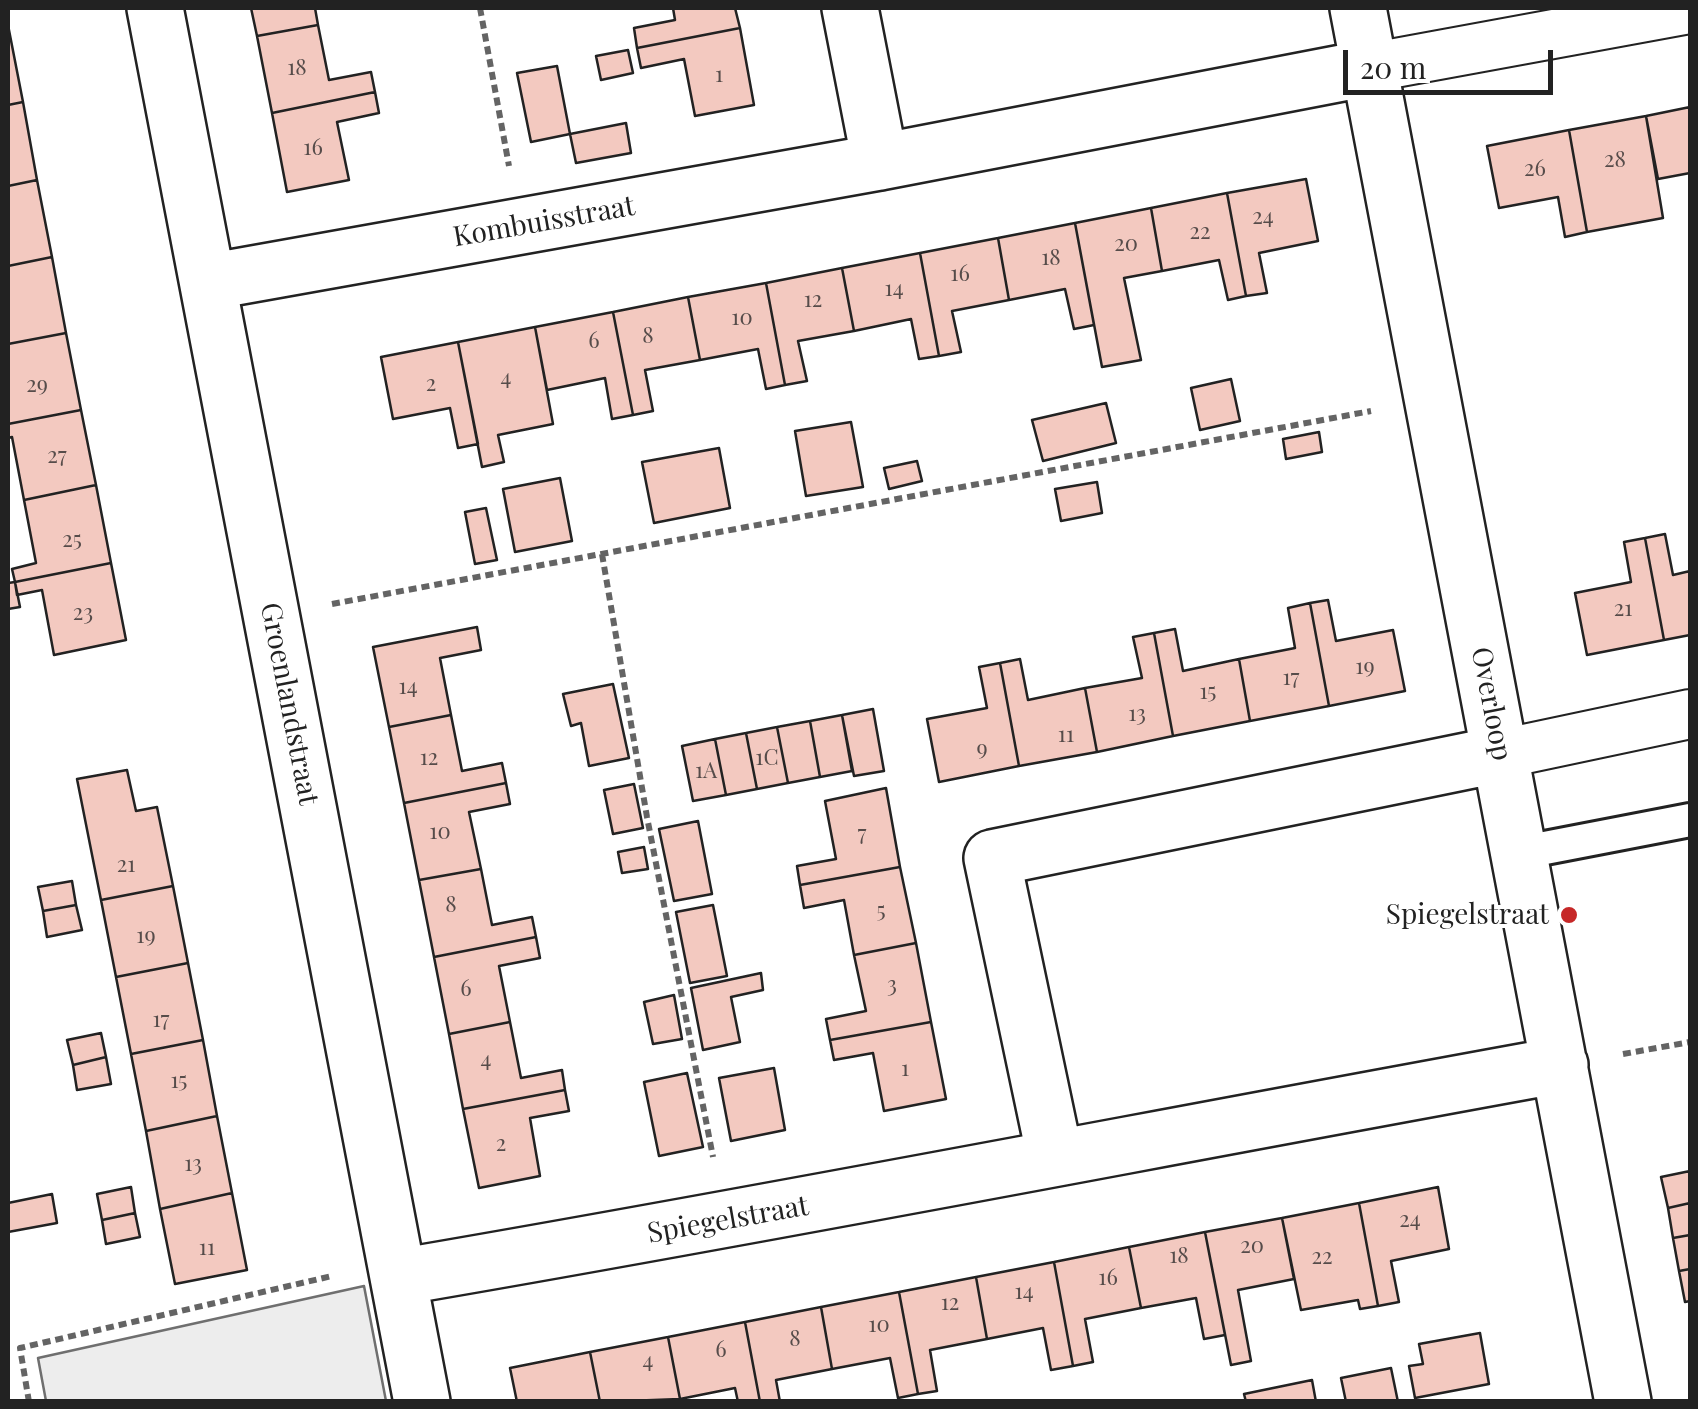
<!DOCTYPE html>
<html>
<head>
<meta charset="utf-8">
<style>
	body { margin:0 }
	#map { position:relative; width:1698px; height:1409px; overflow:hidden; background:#fff; font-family:"Playfair Display",serif }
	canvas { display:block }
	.frame { position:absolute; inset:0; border:10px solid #222; pointer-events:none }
	.scale { position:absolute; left:1343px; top:50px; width:210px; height:45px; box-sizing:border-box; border:5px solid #222; border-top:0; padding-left:12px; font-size:30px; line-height:35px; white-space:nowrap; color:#222; -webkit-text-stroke:8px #fff; paint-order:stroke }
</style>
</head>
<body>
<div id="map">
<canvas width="1698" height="1409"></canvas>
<div class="frame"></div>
<div class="scale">20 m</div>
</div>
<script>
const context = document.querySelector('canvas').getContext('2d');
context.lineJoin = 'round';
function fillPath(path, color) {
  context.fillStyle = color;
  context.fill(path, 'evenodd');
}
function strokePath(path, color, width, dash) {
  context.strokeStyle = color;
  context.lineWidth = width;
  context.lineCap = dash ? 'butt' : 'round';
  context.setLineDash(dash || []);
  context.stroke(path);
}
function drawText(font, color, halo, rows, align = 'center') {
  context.font = font + ' "Playfair Display",serif';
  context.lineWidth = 8;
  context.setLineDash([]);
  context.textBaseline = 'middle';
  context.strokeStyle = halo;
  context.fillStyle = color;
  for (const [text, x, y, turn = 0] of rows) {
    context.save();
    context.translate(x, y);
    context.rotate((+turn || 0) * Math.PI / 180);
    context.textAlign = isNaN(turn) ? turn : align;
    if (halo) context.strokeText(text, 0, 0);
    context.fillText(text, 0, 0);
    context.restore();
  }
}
const parking = new Path2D(`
	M364,1286l22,115h-340l-8,-43z`);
const building = new Path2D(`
	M251,8h64l3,17 -61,11z
	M673,8h62l5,20 -103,20 -3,-20 41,-8z
	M8,25l15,77 -15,3z
	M318,25l11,55 42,-8 4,20 -103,21 -15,-77z
	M740,28l14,77 -59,11 -11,-57 -43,9 -4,-20z
	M628,50l5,23 -32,7 -5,-24z
	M557,66l13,68 -39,8 -14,-69z
	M375,92l4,21 -42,9 12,58 -62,12 -15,-79z
	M23,102l14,78 -29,6v-81z
	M1690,107v66l-32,6 -12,-63z
	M1646,116l17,102 -76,14 -18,-102z
	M626,123l5,30 -55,10 -6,-29z
	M1569,130l18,102 -22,5 -7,-40 -59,11 -12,-62z
	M1306,179l12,62 -59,12 8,40 -21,3 -19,-103z
	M37,180l15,77 -44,9v-80z
	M1227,193l19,103 -18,4 -9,-40 -57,11 -11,-63z
	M1151,208l11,63 -38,7 17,82 -39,7 -27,-144z
	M1075,223l19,102 -20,4 -9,-40 -56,11 -11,-62z
	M998,238l11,62 -57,11 9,41 -22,4 -19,-103z
	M920,253l19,103 -20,3 -8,-40 -57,12 -12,-63z
	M52,257l14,76 -58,11v-78z
	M842,268l12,63 -56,10 9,40 -22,4 -19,-102z
	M766,283l19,102 -19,4 -8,-40 -58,11 -12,-63z
	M688,297l12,63 -55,10 8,41 -20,4 -20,-103z
	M613,312l20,103 -21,4 -7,-41 -58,12 -12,-63z
	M535,327l18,97 -55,11 6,27 -22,5 -24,-125z
	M66,333l15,77 -73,14v-80z
	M458,342l20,102 -20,4 -8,-40 -57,11 -12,-62z
	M1231,379l9,42 -40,9 -9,-42z
	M1106,403l10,40 -73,18 -11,-41z
	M81,410l15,75 -72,15 -12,-63 -4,1v-14z
	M851,422l12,65 -57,9 -11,-65z
	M1319,432l3,20 -36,7 -3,-20z
	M719,448l11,60 -76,15 -12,-61z
	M917,461l5,20 -33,8 -5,-21z
	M560,478l12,63 -57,11 -12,-63z
	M1097,482l5,31 -41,8 -6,-32z
	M96,485l15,78 -96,19 -3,-13 24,-6 -12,-63z
	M486,508l11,52 -22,4 -10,-52z
	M1665,534l8,41 17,-4v64l-26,5 -19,-102z
	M1645,538l19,102 -77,15 -12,-62 56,-11 -7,-40z
	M111,563l15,77 -72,15 -12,-65 -25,5 -2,-13z
	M15,582l5,25 -12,2v-26z
	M1328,600l8,41 57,-11 12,61 -76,15 -19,-103z
	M1310,603l19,103 -79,15 -11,-62 56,-11 -7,-40z
	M477,627l4,23 -41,8 11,57 -62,12 -16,-80z
	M1175,629l8,42 56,-12 11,62 -77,15 -19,-103z
	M1154,633l19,103 -76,16 -12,-64 57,-10 -9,-41z
	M1020,659l8,41 57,-12 12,64 -78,14 -19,-103z
	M1000,663l19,103 -80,16 -12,-63 60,-11 -8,-41z
	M613,684l16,74 -40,8 -8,-43 -10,3 -8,-32z
	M873,709l11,62 -30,5 -12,-61z
	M451,715l11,56 40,-8 4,20 -102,20 -15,-76z
	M842,715l10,56 -32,6 -10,-56z
	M810,721l10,56 -32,6 -11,-56z
	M777,727l11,56 -31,6 -11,-56z
	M746,733l11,56 -31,6 -11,-56z
	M715,739l11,56 -33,6 -11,-55z
	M127,770l9,41 21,-4 16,79 -72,14 -24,-121z
	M506,783l4,21 -41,8 12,57 -62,11 -15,-77z
	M634,784l9,44 -30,6 -9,-44z
	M886,788l14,79 -100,18 -3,-19 39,-7 -11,-58z
	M698,821l14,73 -38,7 -15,-72z
	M644,847l4,22 -26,4 -4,-21z
	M900,867l16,76 -62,12 -10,-55 -40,8 -4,-23z
	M481,869l11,56 40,-8 4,20 -102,20 -15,-77z
	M72,881l4,24 -33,6 -5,-24z
	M173,886l15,77 -72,14 -15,-77z
	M76,905l6,25 -35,7 -4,-26z
	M713,905l14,71 -37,7 -14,-71z
	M536,937l4,21 -41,8 11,56 -61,12 -15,-77z
	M916,943l15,79 -101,18 -4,-21 40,-8 -12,-56z
	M188,963l15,77 -72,14 -15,-77z
	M761,973l2,17 -32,7 9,45 -37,8 -12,-62z
	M674,995l8,44 -29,5 -9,-42z
	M510,1022l11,56 41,-8 3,20 -102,19 -14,-75z
	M931,1022l15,77 -62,12 -11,-58 -39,7 -4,-20z
	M101,1033l5,24 -33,8 -6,-25z
	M203,1040l14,76 -71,15 -15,-77z
	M106,1057l5,27 -34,6 -4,-25z
	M774,1068l11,62 -54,11 -12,-63z
	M687,1073l16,74 -44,9 -15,-74z
	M565,1090l4,21 -39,7 10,58 -61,12 -16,-79z
	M217,1116l15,77 -72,16 -14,-78z
	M1690,1171v32l-22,5 -7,-31z
	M131,1187l4,26 -33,7 -5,-26z
	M1438,1187l11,62 -58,12 8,41 -21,4 -19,-103z
	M232,1193l15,77 -72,14 -15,-75z
	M52,1194l5,29 -49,9v-29z
	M1359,1203l19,103 -18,3 -2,-9 -57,10 -19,-92z
	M1690,1203v32l-17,3 -5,-30z
	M135,1213l5,24 -34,7 -4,-24z
	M1282,1218l12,61 -56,11 13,71 -20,4 -26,-133z
	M1205,1232l20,103 -21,4 -8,-41 -55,10 -12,-61z
	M1690,1235v34l-11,2 -6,-33z
	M1129,1247l12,61 -56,11 8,43 -20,4 -19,-104z
	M1054,1262l19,104 -22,4 -8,-42 -56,11 -11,-62z
	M1690,1269v32l-5,1 -6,-31z
	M976,1277l11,62 -57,11 7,41 -19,3 -19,-102z
	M899,1292l19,102 -20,4 -8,-40 -58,11 -11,-62z
	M821,1307l11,62 -56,11 4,22h-20l-15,-80z
	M745,1322l15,80h-22l-3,-14 -55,11 -12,-62z
	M1480,1333l9,51 -74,14 -6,-32 14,-2 -4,-20z
	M668,1337l12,62 -80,3 -10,-50z
	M590,1352l10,50h-83l-7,-34z
	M1391,1368l7,34h-52l-5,-24z
	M1312,1380l4,22h-70l-2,-8z`);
const path = new Path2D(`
	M480,8l29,158
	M602,554l45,263 66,340
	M332,604l1039,-193
	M1623,1054l67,-12
	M29,1402l-9,-54 312,-72`);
const service = new Path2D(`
	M1519,853l171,-33`);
const pedestrian = new Path2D(`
	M1368,68l322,-59
	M1501,754l189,-40`);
const minor = new Path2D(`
	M155,8l267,1394
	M850,8l30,154
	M1358,8l265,1394
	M208,282l672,-120 488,-94
	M1055,1157l-63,-299 509,-104
	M399,1277c388,-66 774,-142 1161,-212`);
const markers = [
	[1569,915,10,"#c62828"]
];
const numberNames = [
	["18",297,68],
	["1",719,75],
	["16",313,148],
	["28",1615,160],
	["26",1535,169],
	["24",1263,217],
	["22",1200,232],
	["20",1126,244],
	["18",1051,258],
	["16",960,274],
	["14",894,289],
	["12",813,300],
	["10",742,318],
	["8",648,336],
	["6",594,341],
	["4",506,378],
	["2",431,384],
	["29",37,385],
	["27",57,456],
	["25",72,540],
	["21",1623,609],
	["23",83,613],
	["19",1365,667],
	["17",1291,678],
	["14",408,687],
	["15",1208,692],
	["13",1137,714],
	["11",1066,735],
	["9",982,749],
	["12",429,758],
	["1C",767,758],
	["1A",706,771],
	["10",440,832],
	["7",862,834],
	["21",126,865],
	["8",451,905],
	["5",881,911],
	["19",146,936],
	["3",892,985],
	["6",466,989],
	["17",161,1020],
	["4",486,1060],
	["1",905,1069],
	["15",179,1081],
	["2",501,1144],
	["13",193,1164],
	["24",1410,1220],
	["20",1252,1246],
	["11",207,1248],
	["18",1179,1256],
	["22",1322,1257],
	["16",1108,1278],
	["14",1024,1292],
	["12",950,1303],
	["10",879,1325],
	["8",795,1339],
	["6",721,1350],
	["4",648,1361]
];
const streetNames = [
	["Kombuisstraat",544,222,-10],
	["Groenlandstraat",289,704,79],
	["Overloop",1491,704,79],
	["Spiegelstraat",728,1220,-10]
];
const poiNames = [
	["Spiegelstraat",1549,915]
];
fillPath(parking, '#ededed');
strokePath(parking, '#6f6f6f', 2.5);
fillPath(building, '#f3c9c0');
strokePath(building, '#222', 2.5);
strokePath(service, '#222', 38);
strokePath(pedestrian, '#222', 52);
strokePath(minor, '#222', 60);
strokePath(path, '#646464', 6, [8, 5]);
strokePath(service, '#fff', 32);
strokePath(pedestrian, '#fff', 48);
strokePath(minor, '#fff', 55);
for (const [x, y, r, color] of markers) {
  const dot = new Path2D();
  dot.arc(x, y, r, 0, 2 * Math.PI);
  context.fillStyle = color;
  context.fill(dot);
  strokePath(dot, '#fff', 4);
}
drawText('22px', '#564c4a', null, numberNames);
drawText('28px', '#222', '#fff', streetNames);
drawText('28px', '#222', '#fff', poiNames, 'right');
</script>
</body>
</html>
